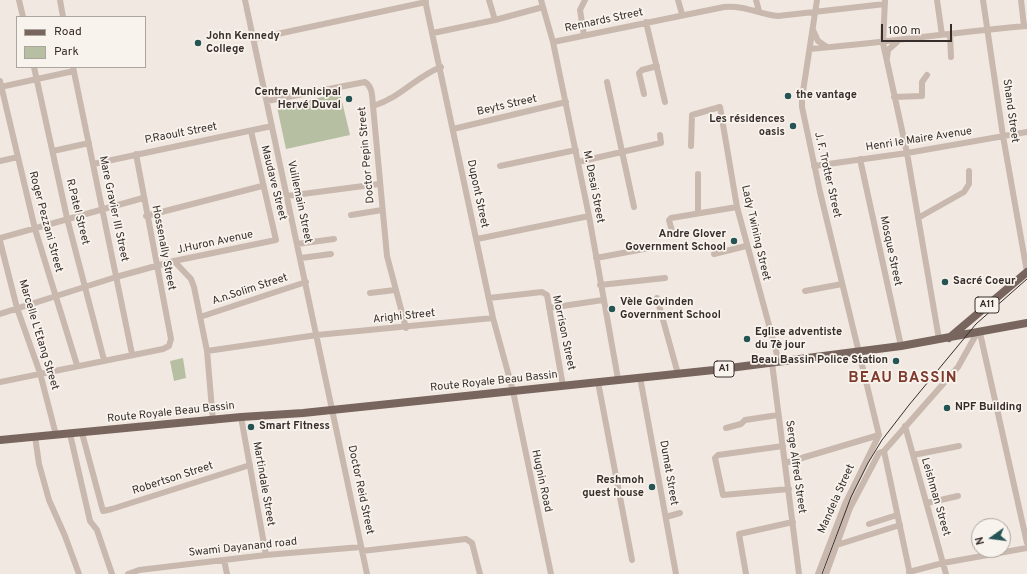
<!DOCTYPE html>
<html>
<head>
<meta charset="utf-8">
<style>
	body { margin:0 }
	#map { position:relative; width:1027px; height:574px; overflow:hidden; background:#f1e8e1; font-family:Overpass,sans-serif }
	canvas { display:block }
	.legend { position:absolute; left:16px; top:16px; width:130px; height:52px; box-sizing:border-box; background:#f9f3ed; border:1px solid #aba49f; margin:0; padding:5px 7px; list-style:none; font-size:12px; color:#372e2b }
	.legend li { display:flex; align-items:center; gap:8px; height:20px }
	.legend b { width:20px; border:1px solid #aba49f }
	.north { position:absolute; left:971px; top:518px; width:40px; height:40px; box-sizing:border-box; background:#f9f3ed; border:1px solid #aba49f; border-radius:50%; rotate:256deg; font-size:11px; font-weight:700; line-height:16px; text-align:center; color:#372e2b }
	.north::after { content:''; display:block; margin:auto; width:14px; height:18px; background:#255455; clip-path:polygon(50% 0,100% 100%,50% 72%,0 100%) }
	.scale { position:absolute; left:881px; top:24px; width:71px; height:18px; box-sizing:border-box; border:2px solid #372e2b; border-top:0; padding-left:5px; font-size:12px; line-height:14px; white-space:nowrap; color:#372e2b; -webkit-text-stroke:3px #f9f3ed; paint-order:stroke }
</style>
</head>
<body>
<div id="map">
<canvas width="1027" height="574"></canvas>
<ul class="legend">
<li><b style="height:5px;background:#77655e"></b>Road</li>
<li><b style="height:11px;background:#b7bfa2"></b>Park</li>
</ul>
<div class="north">N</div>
<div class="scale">100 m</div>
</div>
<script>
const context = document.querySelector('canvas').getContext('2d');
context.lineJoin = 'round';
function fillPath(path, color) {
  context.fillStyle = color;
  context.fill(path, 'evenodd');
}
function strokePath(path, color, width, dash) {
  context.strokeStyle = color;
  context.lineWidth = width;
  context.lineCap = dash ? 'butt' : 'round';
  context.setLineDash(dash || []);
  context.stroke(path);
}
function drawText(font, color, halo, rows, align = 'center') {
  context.font = font + ' Overpass,sans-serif';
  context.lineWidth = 3.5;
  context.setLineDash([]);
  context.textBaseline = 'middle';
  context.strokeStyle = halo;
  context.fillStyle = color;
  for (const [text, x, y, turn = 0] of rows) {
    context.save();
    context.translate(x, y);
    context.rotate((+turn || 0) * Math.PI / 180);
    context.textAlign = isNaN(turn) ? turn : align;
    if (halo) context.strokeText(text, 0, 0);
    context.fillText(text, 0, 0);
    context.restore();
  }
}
const green = new Path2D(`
	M340,93l10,42 -64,14 -9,-42z
	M183,358l3,20 -12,3 -4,-20z`);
const minor = new Path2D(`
	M19,0l4,17
	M60,0l3,17
	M245,0l122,574
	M425,0l68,318 20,73 38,183
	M489,0l6,20 48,-13
	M541,0l12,42 36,174 29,163
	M678,0l4,14
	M756,0l3,11
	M817,0l-15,98v9l18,85 59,243
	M885,0l-2,43 24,110 32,186
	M937,0l5,35
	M983,0l20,136 24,136
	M1021,0l3,26
	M646,22l19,80
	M813,30l5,11 9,6
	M433,33l62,-13
	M950,34l1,23
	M584,35l-4,-25 5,-10
	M254,39l172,-37
	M553,42l171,-35c21,-2 34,7 54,9l107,-12
	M810,49c73,-6 145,-17 217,-23
	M887,58l1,-8 9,-8
	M34,67l33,151 37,142
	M73,67l59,287
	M0,81l35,148 42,136
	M607,82l27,125
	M0,87l74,-16
	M644,94l-5,-21 3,-3 15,-4
	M894,97l28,-1v-14l5,-7
	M267,101l98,-19c8,5 7,15 8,24l14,150 19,72
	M373,106c29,-9 42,-29 68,-39
	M453,129l113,-27
	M691,146l1,-31 28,-8 17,100 42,155
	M53,151l36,-8
	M860,159l41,187
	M0,161l18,-4
	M578,162l83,-19 -1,-8
	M93,164l179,-38
	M500,166l76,-16
	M814,166l93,-13 120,-21
	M698,174v39
	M287,196l92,-12
	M351,215l31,-5
	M146,216l116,-30
	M918,218l46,-26 5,-8v-13
	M672,231l-3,-11 2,-2 66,-11
	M0,238l143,-40
	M477,239l112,-23
	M0,241l17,67 23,65 16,62
	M297,244l37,-5
	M714,254l32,-8
	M301,258l30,-4
	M596,258l64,-12
	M174,261l17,18 3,8 13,64 6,70
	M600,285l65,-7
	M805,291l37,-7
	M370,293l25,-3
	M489,298l53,-6 5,3 16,91
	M657,298l21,76
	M549,308l54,-8
	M0,314l116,-37 58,-16 102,-21 -25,-109
	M200,317l106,-35
	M980,333l47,210
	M207,351l110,-16 176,-17
	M772,363l27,211
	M640,377l36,197
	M0,382l163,-33 6,-3 2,-7 -35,-185
	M598,382l34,178
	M241,417l25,138
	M905,426l41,148
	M726,428l15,-4 4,-4 33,-5
	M82,433l21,78 9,-2 138,-44
	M70,434l20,87 7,9 15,44
	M35,436l4,28 10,36 16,36 14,38
	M783,446l-65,9 -3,3 8,37 66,-6
	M884,451l26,123
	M913,455l46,-9
	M785,463l94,-28
	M927,503l31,-7
	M666,517l14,-4
	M869,524l28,-9
	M840,544l60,-19
	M362,551l104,-12 6,4 8,31
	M224,560l3,14
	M909,572l34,-9 84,-15
	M128,574l11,-4 127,-15 95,-8
	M746,574l-7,-40 54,-12
	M818,574l27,-70 34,-69
	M826,574l24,-66 29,-55 5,-2 74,-84 19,-34`);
const major = new Path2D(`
	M949,338l78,-66
	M0,440l241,-23 62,-4 411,-43 187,-24 126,-23`);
const tram = new Path2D(`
	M822,574l29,-77 17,-34 14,-23 27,-35 67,-81 51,-45`);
const markers = [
	[198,43,4,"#255455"],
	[788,96,4,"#255455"],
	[349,99,4,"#255455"],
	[793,126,4,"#255455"],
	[734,241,4,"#255455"],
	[945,282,4,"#255455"],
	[612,309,4,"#255455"],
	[747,339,4,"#255455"],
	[896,361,4,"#255455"],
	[947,408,4,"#255455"],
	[251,427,4,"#255455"],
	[652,487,4,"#255455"]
];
const shields = [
	[987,305,24],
	[724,369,20]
];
const shieldNames = [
	["A11",987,305],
	["A1",724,369]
];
const streetNames = [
	["Rennards Street",604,21,-12],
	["Beyts Street",507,106,-13],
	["Shand Street",1010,111,82],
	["P.Raoult Street",181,134,-11],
	["Henri le Maire Avenue",919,140,-9],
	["Doctor Pepin Street",367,155,-95],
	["J. F. Trotter Street",827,175,77],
	["Maudave Street",273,183,76],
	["M. Desai Street",593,187,79],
	["Dupont Street",477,194,78],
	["Vuillemain Street",299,202,78],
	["Mare Gravier III Street",113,209,78],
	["R.Patel Street",77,212,76],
	["Roger Pezzani Street",45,222,75],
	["Lady Twining Street",755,233,77],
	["J.Huron Avenue",215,243,-12],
	["Hossenally Street",163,248,79],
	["Mosque Street",890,251,78],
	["A.n.Solim Street",250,290,-18],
	["Arighi Street",404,317,-6],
	["Morrison Street",563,333,78],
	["Marcelle L'Etang Street",38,335,73],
	["Route Royale Beau Bassin",494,382,-6],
	["Route Royale Beau Bassin",171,413,-6],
	["Serge Alfred Street",795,467,82],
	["Dumat Street",668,473,80],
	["Robertson Street",173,479,-18],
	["Hugnin Road",541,481,78],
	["Martindale Street",263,484,80],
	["Doctor Reid Street",360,490,78],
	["Leishman Street",935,497,74],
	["Mandela Street",837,499,-66],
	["Swami Dayanand road",243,548,-6]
];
const poiNames = [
	["John Kennedy",206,37],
	["College",206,50],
	["Centre Municipal",341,93,"right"],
	["Hervé Duval",341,106,"right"],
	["the vantage",796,96],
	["Les résidences",785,120,"right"],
	["oasis",785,133,"right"],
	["Andre Glover",726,235,"right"],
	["Government School",726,248,"right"],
	["Sacré Coeur",953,282],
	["Vèle Govinden",620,303],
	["Government School",620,316],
	["Eglise adventiste",755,333],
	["du 7è jour",755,346],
	["Beau Bassin Police Station",888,361,"right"],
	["NPF Building",955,408],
	["Smart Fitness",259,427],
	["Reshmoh",644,481,"right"],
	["guest house",644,494,"right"]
];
const districtNames = [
	["BEAU BASSIN",903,379]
];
fillPath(green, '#b7bfa2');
strokePath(minor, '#c8b8ae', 6);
strokePath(major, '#77655e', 8);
strokePath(tram, '#372e2b', 1);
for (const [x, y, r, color] of markers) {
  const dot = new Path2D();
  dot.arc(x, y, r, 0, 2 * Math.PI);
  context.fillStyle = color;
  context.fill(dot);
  strokePath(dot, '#f9f3ed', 1.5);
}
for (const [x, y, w] of shields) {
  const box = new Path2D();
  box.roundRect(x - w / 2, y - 8, w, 16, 3);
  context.fillStyle = '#f9f3ed';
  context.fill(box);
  strokePath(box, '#372e2b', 1);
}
drawText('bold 10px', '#372e2b', null, shieldNames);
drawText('11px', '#372e2b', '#f9f3ed', streetNames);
drawText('bold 11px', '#372e2b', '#f9f3ed', poiNames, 'left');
context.letterSpacing = '1px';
drawText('bold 15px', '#7e3b2d', '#f9f3ed', districtNames);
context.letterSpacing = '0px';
</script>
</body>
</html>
